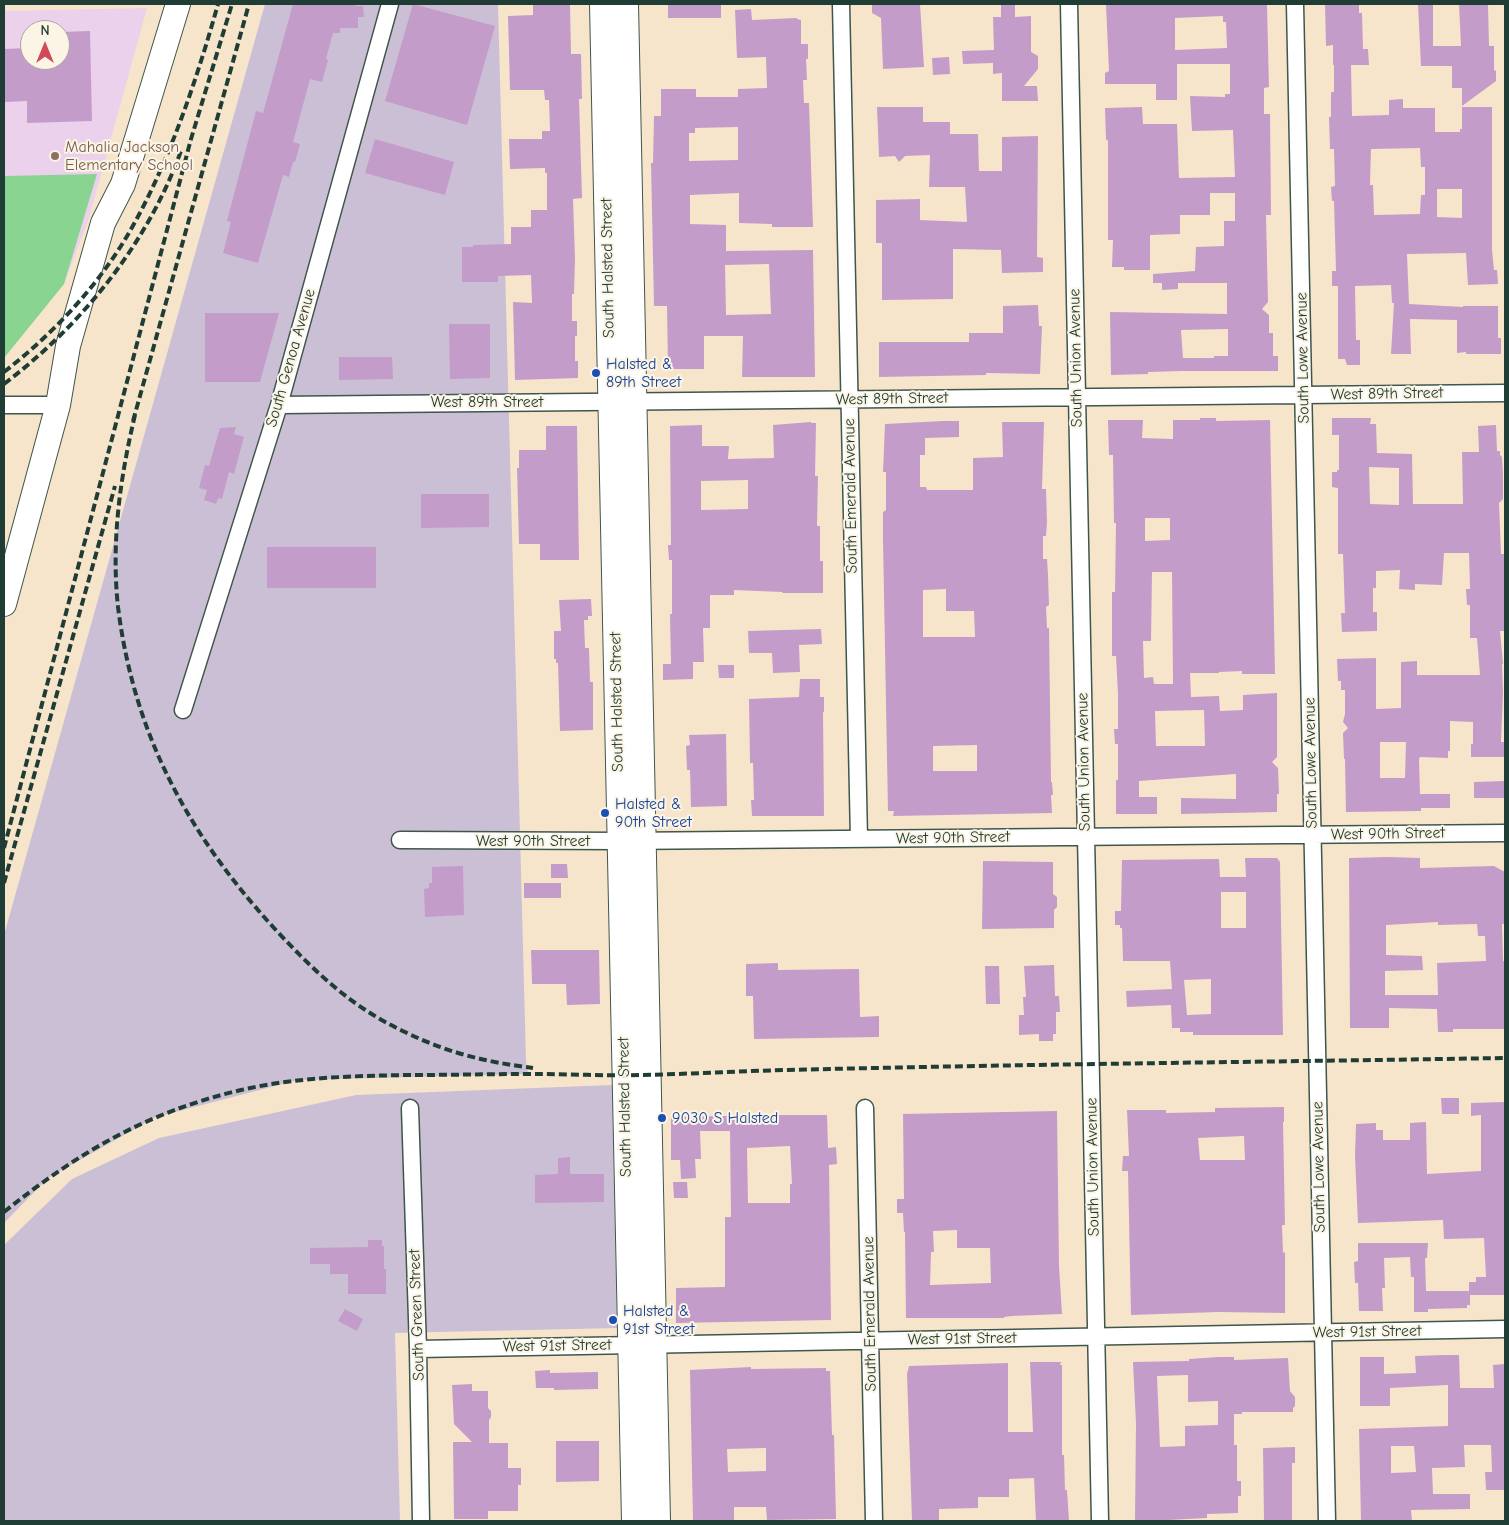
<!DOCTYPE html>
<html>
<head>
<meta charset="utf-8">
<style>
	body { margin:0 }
	#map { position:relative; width:1509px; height:1525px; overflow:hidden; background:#f7e5cb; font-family:"Comic Neue",sans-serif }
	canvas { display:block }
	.frame { position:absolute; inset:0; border:5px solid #1f3d34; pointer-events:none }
	.north { position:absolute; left:20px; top:20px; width:50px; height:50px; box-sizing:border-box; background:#fcf5e5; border:1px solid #a4ab9e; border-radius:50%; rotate:0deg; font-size:14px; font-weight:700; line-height:20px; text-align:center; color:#1f3d34 }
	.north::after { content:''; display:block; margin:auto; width:18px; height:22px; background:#d1495b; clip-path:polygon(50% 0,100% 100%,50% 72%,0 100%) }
</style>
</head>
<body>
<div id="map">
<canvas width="1509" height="1525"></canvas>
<div class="frame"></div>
<div class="north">N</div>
</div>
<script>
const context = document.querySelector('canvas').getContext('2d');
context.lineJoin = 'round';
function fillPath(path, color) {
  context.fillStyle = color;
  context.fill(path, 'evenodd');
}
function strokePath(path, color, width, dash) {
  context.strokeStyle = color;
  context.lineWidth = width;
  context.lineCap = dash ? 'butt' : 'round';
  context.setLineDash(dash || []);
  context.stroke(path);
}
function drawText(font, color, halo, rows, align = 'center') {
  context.font = font + ' "Comic Neue",sans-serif';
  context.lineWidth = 4;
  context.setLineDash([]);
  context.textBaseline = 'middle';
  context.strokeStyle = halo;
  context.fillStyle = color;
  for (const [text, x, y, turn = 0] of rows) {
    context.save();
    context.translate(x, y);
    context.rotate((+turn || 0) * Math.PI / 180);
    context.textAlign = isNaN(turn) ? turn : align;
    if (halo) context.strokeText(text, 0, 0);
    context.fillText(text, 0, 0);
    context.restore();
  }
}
const built = new Path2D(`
	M147,8l-58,210 -25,66 -60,74v-347zM30,30h30v30h-30z`);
const industrial = new Path2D(`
	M265,4h233l28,1057 2,13 -230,6 -142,37 -108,61 -44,45v-288z
	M612,1085l5,243 -222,5 5,188h-396v-276l68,-66 87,-41 197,-43z`);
const green = new Path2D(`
	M97,174l-33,110 -60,74v-182z`);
const building = new Path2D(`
	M293,4h63v2h7l1,11h-6v11h-18v5h-7l-7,26 2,1 -6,22 -12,-3 -17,63 7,2 -5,18h-2l-4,15 -6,-2 -25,88 -35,-10 8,-31 -4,-1 29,-110 7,2z
	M413,4l82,22 -28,99 -82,-24z
	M533,4h37l1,50h10l1,45h-3l3,99 -9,1 2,59 -1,36h-2v27h5v15h-2v25h3v17l-63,2 -2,-78 19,1 -1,-28 -33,1v6h-36v-35h11v-2l38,-1v-17h20v-17h16v-37h-2v-5l-35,1 -1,-30h33v-8h8l-1,-31h-4l-1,-10h-34l-2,-74 25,-1z
	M668,4h53v14h-53z
	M872,4h48l4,63 -41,2 -2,-51 -9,-5z
	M1001,4h14v13l16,-1v36l7,4v13l-14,17h13l1,15h-36v-28l-9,1v-11l-30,1 -1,-13 32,-1 -1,-33h8z
	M1106,4l161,1 2,82 -5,1v26h6l1,101h-5l2,87 -6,7 7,6v18h4v23h5v15h-95l-35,1v2l-37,1 -1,-63 117,2v-31h-49v6l-16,1v-7h-9v-9l42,-3 1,-24 28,-1v-25h11v-28h-25v22h-30v19l-30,1v35h-26v-3h-12l1,-27h-5v-99l-2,-2 -1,-31 37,-1 1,17h34l2,54 56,-1 -2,-47 -41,1 -2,-35 35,1v-3h5v-30h-53v36h-21v-16h-51v-11l4,-2zM1223,16v6h3l1,26 -52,2v-32zM1228,329v27h-14v2h-31l-2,-28z
	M1325,4h34v9h3l1,36h5l1,16h-18l1,51 37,-1v-15l14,-1v9h32v24h25v-3h2v-22h30v143l2,20h3l1,14 -30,1 -2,-32 -59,1 2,50 54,3v-1h35v32h3v16h-35v-2l-9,1v-33l-47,-1 1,35h-20l3,-51h-2l-1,-18 -36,1 1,54h4v25h-13l-2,-6h-7v-73h-6v-15h4l-2,-70h-2l-1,-14 4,-1 -1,-37h-4l-1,-32h2v-25h3v-27h-1v-20l-7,1zM1420,148l1,19h4v28h-4l-1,19 -46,1 -1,-30h-3l1,-36zM1437,189h25v29l-25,-1z
	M1418,4h15v42h28l-2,-42h29l1,42h5v24l2,1v10l-34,25v-18h-10v-22h-31z
	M751,9l1,11 45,-2v1l4,1v24h7v15h-2l1,21h-4l1,23h5l4,124h-41v-3l-33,-1v-30l-49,2v29l36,1v26l87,-1 2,127h-73l1,-41h-39v33h-36l-1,-63h-13l-3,-143h2l1,-47h7v-27h35v8h42v-8l29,-1 -1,-31 -29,1 -2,-48zM738,127v33l-49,1v-28h6v-5zM769,264l2,50 -45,1 -1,-50z
	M90,31l2,90 -65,2v-22l-23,1v-53l26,-1v12h30v-28z
	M949,57l1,17 -17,1 -1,-17z
	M877,107h46v15h27v12h28l1,37h23v-34l36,-1 -1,121 6,1v14l-41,1 -1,-23 -48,-1v50l-71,1v-57h-6v-43l44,-1v21l47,2 -2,-35h-36l1,-32 -25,1 -6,6 -4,-6 -16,1z
	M375,139l79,23 -9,33 -80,-22z
	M1038,305l1,21h3l-2,48 -54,-1v2l-107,2v-35h90v-9h34v-27z
	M205,313h74l-19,69h-55z
	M449,324h41v54l-40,1z
	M339,357h53l1,22 -54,1z
	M1200,418h16v3l54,-1 5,254h-33v-3l-23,1v1h-29l1,24 28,-1 1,15 23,-1v-15l34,-2v64l-5,5 6,6 1,26h-2v18l-96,2v-16l55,1v-25l-97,7v16h18v17h-41v-34h2v-36h-3l-1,-15h4v-35l-2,-38h-4v-64h3l1,-69h-2l-1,-68h-4l-1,-35h35l-1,18 31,1v-19h27zM1145,518h25v22l-25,1zM1152,572h20l1,112h-19l-1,-7 -9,1 -1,-37h8zM1204,710l1,36h-49l-1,-35z
	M1332,418h39l-1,6h6l1,29 35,1 1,50h50l-1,-52h17l-1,-26 18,-1 1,26h3v4l2,2 1,17v25l-4,4 2,51h3l1,77h-5l3,33h-1l1,29 -2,49h4v15h-34v-13h2v-22l-23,-1v30h-2v7l-28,-1 -1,2 1,35h30v14h-29v3l-75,1 -1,-53h-1l-1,-26 5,-5 -5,-6 2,-8v-24h-4v-9h-3l-1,-22 39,-1v51l25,-1v-46l16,-1v14h63l-3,-37h-7v-33h-3l-1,-16h4l-1,-36h-25l-2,32 -27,-1v6l-16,-1 1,-19 -24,1v17h-3v24h4v19l-35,1 -1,-19h4l-2,-59h-5v-66l-6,-1v-15h5v-2h2v-35h-7zM1369,467l30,1v37l-29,-1zM1380,742h26l-1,36h-25z
	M943,421h16v16l-34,1v17h-5v32h6l1,3h46v-32l30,-1 -1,-35h42l-2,67h4l1,33 -1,14h-3v23h4l1,16 1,30 -3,2 1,21h2l2,154h1l1,13h-2l1,18 -159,3 1,-5h-6l-5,-270v-29l3,-2v-38h-3l2,-48zM946,589v22h28l1,26h-52v-47zM977,745v26h-44v-25z
	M811,422v1h5l-1,53h3l-1,50h3v35h3v32h-40l-1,-1 -48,-2v5h-24v33h-7l1,34h-11v17l-30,1v-16h8l-1,-50h2v-54h-3l-1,-15h3l-1,-119 32,-1v21h27l-1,13 46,-1 -1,-33zM748,480v29l-47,1v-29z
	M546,426h31l2,134h-39v-16h-21l-2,-76h2v-18h27z
	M236,427l-2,7 10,3 -10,37 -5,-2 -7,27 -4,-1 -2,6 -12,-4 3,-10 -8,-2 6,-23 4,1 11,-38z
	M421,494h68v33l-68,1z
	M267,547h109v41h-109z
	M591,599l1,17h-4v4h-4l1,28h4l1,34h3v48l-33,1 -2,-68h-2v-4h-2v-28h7l-2,-31z
	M821,629l1,15 -23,1 1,27 -27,1 -1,-20h-23l-1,-22z
	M718,665h16v13h-15z
	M800,679h20v18h4v15h-1l1,104h-72l-1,-16h3l-1,-37h-3l-1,-64 50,-2z
	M726,734l1,72 -36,1 -1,-37h-3l-1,-24 4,-1 -1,-10z
	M1505,781v17h-31v-16z
	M1388,857l32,1v10l74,-2 11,6v52h-3l1,37h2v68h-52v3h-15l-1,-23 -48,-1v20h-39l-1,-170zM1438,922v3l39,-1 1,12h7l1,25 -49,2 1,32h-53v-24l38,-1 -1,-14 -36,-1v-30z
	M1245,858h32l3,4 3,173h-90v-3h-13v-4h-8l-1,-23 -44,2 -1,-16 46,-2 -2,-28h-47l-1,-33h-2v-3h-5v-14h6l1,-51 97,-1 1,18h26zM1221,892h25v36h-25zM1211,979v35l-24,1 -3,-35z
	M983,861l70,1v32l4,3v10l-3,3v18l-72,1z
	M551,864h16l1,14h-17z
	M463,866l1,49 -39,2 -1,-28 5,-1v-5h3v-16z
	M524,883h37v15h-37z
	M531,950h68l1,54 -33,1 -1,-21h-34z
	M778,963v7l81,-1 1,48 19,-1v21l-125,2 -1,-43h-7v-32z
	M1054,965l1,31h4l1,16h-4v22h-3v7h-14v-7l-20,1v-20h5l-1,-18h3l-2,-31z
	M985,966h14l1,38h-14z
	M1441,1098h18v16h-17z
	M1505,1102v193h-35v10h-3v3l-39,1v3h-14v-35h-3l-1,-20 -26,1 1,30h-3l1,23h-24l-1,-28h-3l-1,-21 4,-1v-18h70l-1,15h-2l1,33h43v-9h7v-5h10l-2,-39 -40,1 -1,-19 -85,3 -3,-67 1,-32 20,-1v7h7v10h27v-17l16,-1 1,52 54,-3v-56l-10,1v-13z
	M1284,1107v15h-1l2,103h-3l1,28 2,-1v61l-67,-1 -87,3 -3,-144h-6l1,-15h6l-2,-46h39v3l49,-1v-4zM1244,1136l1,24h-45l-2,-22z
	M1057,1111l2,155 3,48 -50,2 -8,1v1h-98l-1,-86h-1l-1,-19h-6v-14h7l-1,-85zM957,1230v18h33l1,35 -61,2 1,-33h3l-1,-21z
	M775,1115h52l1,33 8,-1 1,17 -8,1 2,155 -155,3v-35l49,-1v-70h6l-1,-86h-30l1,28h-6l1,19 -15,1 -1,-19h-9v-43zM790,1146l2,38h-2v19h-42l-1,-55z
	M570,1157v17h34v28l-69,1v-28l23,-1v-16z
	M673,1182h14l1,16h-14z
	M368,1240h14v6h2v23h2v25h-38v-20h-18v-10h-20v-16l58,-1z
	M345,1309l18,10 -6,12 -19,-10z
	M1445,1355h14l1,33h34l-1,-23 12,-1v126h-19l-1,-18h7l-1,-27h-27l1,22 -33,1 1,26h37v15l-59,1 1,11h-51l-2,-92 89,-3v-41l-58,3v18h-30v-49h24v17l32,-1 -1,-17zM1391,1446h23l2,26 -25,1z
	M1219,1357h15v3l54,-2 2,33 5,6v9l-2,2v4h-51v2h-8v31h3v36h4v15h-3v17l-31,1v4l-39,2v1h-33l1,-97 -3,-62 56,-1v-2zM1188,1375v27l30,-1v24l-33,1v20l-25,1 -3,-71z
	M1030,1362h31l-1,3h2v90h2l1,35h2l2,31h-33l-2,-43 -25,1v18h-31v11l-39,1v12h-27l-5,-147 2,-8 99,-3v69h25z
	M751,1367v2l75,-1v3h4l2,64h2l2,84 -69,1 -1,-13h-32v14h-41l-3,-151zM766,1448v23l-38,1 -1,-23z
	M550,1370v3l48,-1v17l-44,1v-2h-18l-1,-17z
	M472,1384v7h16v17l3,3v6l-2,3v23h19v25h13v17h-3v26h-30v8h-34l-1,-77h19l-18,-18 -2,-39z
	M556,1441h43v40l-43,1z
	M1295,1447v16h-3v57h-28l-1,-72z`);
const street = new Path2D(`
	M841,4l18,835
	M1069,4l31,1517
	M1295,4l32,1517
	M4,405h54
	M279,405l1226,-12
	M183,710l96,-305 111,-401
	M400,840l220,1 885,-8
	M410,1108l8,241 3,172
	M865,1108l9,413
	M418,1349l1087,-20`);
const secondary = new Path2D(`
	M602,4l32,1517
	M626,4l32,1517
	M4,604l54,-199 10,-59 35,-123 20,-39 55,-180`);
const rail = new Path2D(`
	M4,372c49,-38 95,-87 126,-141 39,-68 67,-152 88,-227
	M4,384c79,-60 145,-142 178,-236
	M135,415c-15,63 -24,127 -17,192 16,128 70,227 156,321 40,43 77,79 131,104 43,21 81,30 128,36
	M133,421l116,-417
	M4,848l187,-709 41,-135
	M4,883l111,-397
	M4,1212c75,-60 143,-100 237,-122 56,-13 112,-14 169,-15 41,0 82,-1 124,-1 35,0 72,2 107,1 49,-1 98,-4 147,-5 239,-6 478,-8 717,-12`);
const markers = [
	[55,156,5,"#8d6e63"],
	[596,373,5,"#1a4fb4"],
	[605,813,5,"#1a4fb4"],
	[662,1118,5,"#1a4fb4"],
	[613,1320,5,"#1a4fb4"]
];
const educationNames = [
	["Mahalia Jackson",65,147],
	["Elementary School",65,165]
];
const streetNames = [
	["South Halsted Street",608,268,-91],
	["South Genoa Avenue",291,358,-74],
	["South Union Avenue",1076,358,-91],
	["South Lowe Avenue",1303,358,-91],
	["West 89th Street",1387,394,-1],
	["West 89th Street",892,399,-1],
	["West 89th Street",487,402],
	["South Emerald Avenue",851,496,-91],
	["South Halsted Street",617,702,-91],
	["South Union Avenue",1084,762,-91],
	["South Lowe Avenue",1311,763,-91],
	["West 90th Street",1388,834,-1],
	["West 90th Street",953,838,-1],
	["West 90th Street",533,841],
	["South Halsted Street",625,1107,-91],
	["South Union Avenue",1093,1167,-91],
	["South Lowe Avenue",1319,1167,-91],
	["South Emerald Avenue",870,1314,-91],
	["South Green Street",417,1315,-92],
	["West 91st Street",1367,1332,-1],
	["West 91st Street",962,1339,-1],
	["West 91st Street",557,1346,-1]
];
const transitNames = [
	["Halsted &",606,364],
	["89th Street",606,382],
	["Halsted &",615,804],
	["90th Street",615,822],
	["9030 S Halsted",672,1118],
	["Halsted &",623,1311],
	["91st Street",623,1329]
];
fillPath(built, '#ebd1eb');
fillPath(industrial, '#cbbfd5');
fillPath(green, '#89d491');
fillPath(building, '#c49cca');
strokePath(street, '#3f564b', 19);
strokePath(secondary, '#3f564b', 26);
strokePath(street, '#fff', 16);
strokePath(secondary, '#fff', 24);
strokePath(rail, '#1f3d34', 4, [8, 4]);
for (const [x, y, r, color] of markers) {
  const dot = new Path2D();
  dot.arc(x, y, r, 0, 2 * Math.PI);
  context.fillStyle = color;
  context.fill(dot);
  strokePath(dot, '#fcf5e5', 2);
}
drawText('16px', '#785e54', '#fcf5e5', educationNames, 'left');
drawText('16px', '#1f3d34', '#fcf5e5', streetNames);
drawText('16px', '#164399', '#fcf5e5', transitNames, 'left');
</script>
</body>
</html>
